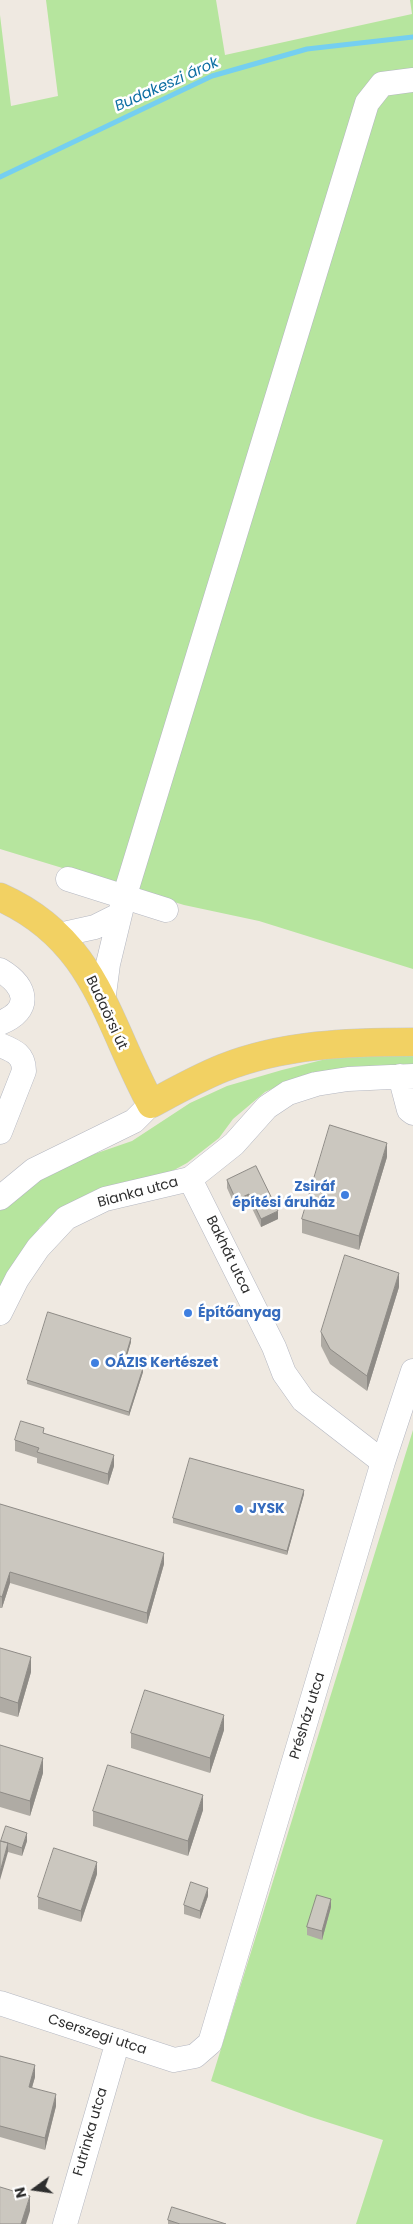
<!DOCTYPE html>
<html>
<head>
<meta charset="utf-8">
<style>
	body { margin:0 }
	#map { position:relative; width:413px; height:2224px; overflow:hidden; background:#efe9e1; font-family:Poppins,sans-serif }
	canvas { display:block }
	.north { position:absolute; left:10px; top:2164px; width:50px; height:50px; -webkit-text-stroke:4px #fff; paint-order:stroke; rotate:256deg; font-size:14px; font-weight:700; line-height:20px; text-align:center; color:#2e2e2e }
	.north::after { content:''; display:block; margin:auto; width:18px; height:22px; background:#2e2e2e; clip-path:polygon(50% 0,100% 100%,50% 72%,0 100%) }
</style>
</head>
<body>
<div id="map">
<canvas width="413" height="2224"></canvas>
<div class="north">N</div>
</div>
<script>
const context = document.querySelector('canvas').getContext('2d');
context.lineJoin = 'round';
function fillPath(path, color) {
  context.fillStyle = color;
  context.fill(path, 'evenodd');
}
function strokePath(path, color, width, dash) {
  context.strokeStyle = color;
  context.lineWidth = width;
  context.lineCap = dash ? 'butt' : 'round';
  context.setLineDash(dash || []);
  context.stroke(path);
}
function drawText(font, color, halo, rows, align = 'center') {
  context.font = font + ' Poppins,sans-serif';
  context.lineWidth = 5;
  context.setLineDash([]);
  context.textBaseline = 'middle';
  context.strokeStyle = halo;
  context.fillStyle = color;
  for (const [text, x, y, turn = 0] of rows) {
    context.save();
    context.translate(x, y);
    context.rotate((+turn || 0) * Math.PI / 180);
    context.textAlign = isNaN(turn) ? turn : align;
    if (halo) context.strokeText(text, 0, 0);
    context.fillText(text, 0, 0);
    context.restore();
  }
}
const green = new Path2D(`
	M46,0h170l9,55 187,-41 -2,-14h3v969l-154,-48 -75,-16 -184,-56v-834l11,91 47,-10z
	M413,1053v15l-119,11 -29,13 -32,27 -14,19 -32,25 -22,12 -109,38 -16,14 -40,66v-84l15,-16 59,-32 58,-20 58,-38 37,-17 55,-16 52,-13z
	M413,1430v794h-57l27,-84 -75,-24 -97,-35z`);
const stream = new Path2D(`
	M0,177l212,-101 95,-27 106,-12`);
const minor = new Path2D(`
	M68,879l98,31
	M59,935l36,-8 24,-12
	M0,970c27,16 33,40 0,53
	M103,1002l5,-38 16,-66 243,-795 15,-19 31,-4
	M0,1045c15,6 24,10 24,26l-24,61
	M400,1076l9,34 4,3
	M190,1179l84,168 10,26 19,27 80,62
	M0,1198l34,-28 100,-49 17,-17
	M0,1313l17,-34 21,-31 28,-30 39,-19 85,-20 44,-35 33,-37 21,-14 28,-9 32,-5 65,-3
	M0,2003l174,57 21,-4 15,-13 173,-581 30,-91
	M65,2224l53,-183`);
const major = new Path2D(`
	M0,897c96,43 106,124 151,207 24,-13 47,-26 72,-36 61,-24 125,-26 190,-26`);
const wall = new Path2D(`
	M387,1157l-28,93 -57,-17v-14z
	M256,1166l22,53 -17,8 -12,-25 -13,6 -9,-20v-8z
	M399,1287l-32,104 -37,-27 -9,-18v-14z
	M131,1342l-6,20 18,10 -14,44 -102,-32v-4z
	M44,1433l70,33 -6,19 -71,-22v-5l-22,-7v-11z
	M304,1494l-17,61 -114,-32v-5z
	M0,1504l164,60 -17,60 -137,-41 -8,25h-2z
	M0,1648l31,24 -13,45 -18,-5z
	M224,1730l-14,43 -79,-25v-15z
	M0,1745l43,28 -13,43 -30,-9z
	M203,1810l-15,46 -95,-30v-15z
	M0,1841h27l-5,15 -14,-4z
	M97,1874l-16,48 -43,-13v-12z
	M208,1896l-8,23 -16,-5v-9z
	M331,1907l-9,33 -15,-5v-8z
	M0,2056l35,21 -3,10 24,19 -11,44 -45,-13z
	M168,2220l58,4h-58z`);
const shadedWall = new Path2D(`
	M387,1143v14l-28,93v-14z
	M249,1194v8l-13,6v-8z
	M278,1211v8l-17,8v-8z
	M399,1273v14l-32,104v-15z
	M131,1338v4l-7,24v-4z
	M143,1368v4l-14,44v-4z
	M114,1455v11l-6,19v-11z
	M304,1490v4l-17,61v-4z
	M164,1553v11l-17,60v-11z
	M10,1572v11l-8,25v-11z
	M31,1657v15l-13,45v-14z
	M224,1715v15l-14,43v-15z
	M43,1758v15l-13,43v-15z
	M203,1795v15l-15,46v-15z
	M27,1833v8l-5,15v-8z
	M8,1843v9l-8,28v-8z
	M97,1862v12l-16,48v-11z
	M208,1888v8l-8,23v-8z
	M331,1899v8l-9,33v-9z
	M35,2065v12l-6,21v-11z
	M56,2094v12l-11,44v-12z
	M30,2196v15l-4,13h-5z`);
const building = new Path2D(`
	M330,1125l57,18 -28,93 -57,-17z
	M256,1166l22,45 -17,8 -12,-25 -13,6 -9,-20z
	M345,1255l54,18 -32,103 -37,-27 -9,-17z
	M48,1312l83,26 -7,24 19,6 -14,44 -102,-32z
	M21,1421l23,7 -1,5 71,22 -6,19 -71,-22 2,-4 -24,-8z
	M190,1458l114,32 -17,61 -114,-33z
	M0,1504l164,49 -17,60 -137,-41 -8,25 -2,-1z
	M0,1648l31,9 -13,46 -18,-6z
	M145,1690l79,25 -14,43 -79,-25z
	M0,1745l43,13 -13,43 -30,-9z
	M108,1765l95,30 -15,46 -95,-30z
	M6,1826l21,7 -5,15 -14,-5 -8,29v-31l8,2 -7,-2z
	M54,1848l43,14 -16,49 -43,-14z
	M191,1882l17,6 -8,23 -16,-6z
	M317,1895l14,4 -9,32 -15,-4z
	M0,2056l35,9 -6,22 27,7 -11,44 -45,-12z
	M0,2187l30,9 -9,28h-21z
	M172,2207l54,17h-46l-12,-4z`);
const markers = [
	[345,1195,5,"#3f7fe0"],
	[188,1313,5,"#3f7fe0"],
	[95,1363,5,"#3f7fe0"],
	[239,1509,5,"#3f7fe0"]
];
const streetNames = [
	["Budaörsi út",106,1013,65],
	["Bianka utca",138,1193,-15],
	["Bakhát utca",228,1255,64],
	["Présház utca",308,1716,-73],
	["Cserszegi utca",97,2035,18],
	["Futrinka utca",91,2132,-74]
];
const shopNames = [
	["Zsiráf",335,1187,"right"],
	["építési áruház",335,1203,"right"],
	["Építőanyag",198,1313],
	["OÁZIS Kertészet",105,1363],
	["JYSK",249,1509]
];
const waterNames = [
	["Budakeszi árok",167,85,-24]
];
fillPath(green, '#b6e59e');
strokePath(stream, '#75cff0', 5);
strokePath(minor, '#b4b7c1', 25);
strokePath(major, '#c9c9c9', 29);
strokePath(minor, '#fff', 24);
strokePath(major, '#f2d163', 28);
fillPath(wall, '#afaba4');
fillPath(shadedWall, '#8e8b86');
fillPath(building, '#cbc7bf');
strokePath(building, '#8e8b86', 1);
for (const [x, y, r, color] of markers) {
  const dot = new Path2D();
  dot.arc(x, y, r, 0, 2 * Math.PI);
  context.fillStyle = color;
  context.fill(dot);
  strokePath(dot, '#fff', 2);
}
drawText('14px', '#2e2e2e', '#fff', streetNames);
drawText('bold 14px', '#366cbe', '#fff', shopNames, 'left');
drawText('italic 15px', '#0d6fa3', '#fff', waterNames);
</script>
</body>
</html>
